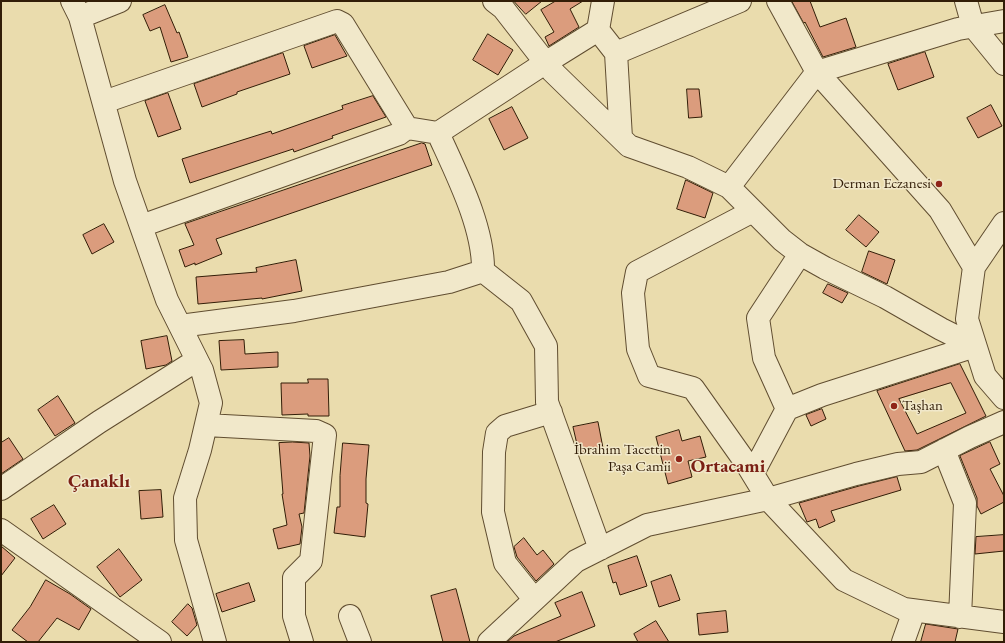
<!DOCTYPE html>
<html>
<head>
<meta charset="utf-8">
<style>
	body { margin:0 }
	#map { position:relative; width:1005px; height:643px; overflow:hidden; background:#eadcad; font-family:"EB Garamond",serif }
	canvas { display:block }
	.frame { position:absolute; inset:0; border:2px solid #321d07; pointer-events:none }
</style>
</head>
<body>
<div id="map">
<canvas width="1005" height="643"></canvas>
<div class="frame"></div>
</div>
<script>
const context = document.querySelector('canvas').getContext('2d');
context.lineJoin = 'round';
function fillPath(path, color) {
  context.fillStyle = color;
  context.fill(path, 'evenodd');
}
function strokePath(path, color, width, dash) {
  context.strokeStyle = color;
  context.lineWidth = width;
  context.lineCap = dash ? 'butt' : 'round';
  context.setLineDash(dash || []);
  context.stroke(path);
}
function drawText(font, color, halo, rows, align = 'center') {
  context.font = font + ' "EB Garamond",serif';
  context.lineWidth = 3;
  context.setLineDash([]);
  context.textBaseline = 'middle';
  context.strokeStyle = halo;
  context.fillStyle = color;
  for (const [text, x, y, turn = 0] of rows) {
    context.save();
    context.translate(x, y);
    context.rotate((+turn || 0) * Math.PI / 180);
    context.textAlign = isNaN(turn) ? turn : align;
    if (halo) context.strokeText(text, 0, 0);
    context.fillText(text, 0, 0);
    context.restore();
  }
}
const building = new Path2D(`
	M514,1h28l-16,13z
	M556,1h27l-13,8 9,18 -30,19 -4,-9 9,-5 -13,-22z
	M792,1h18l10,26 26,-9 10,29 -33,10 -18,-35 -1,1z
	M165,5l12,28 2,-1 9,25 -17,5 -11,-35 -10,4 -7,-16z
	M488,34l25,16 -15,25 -25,-15z
	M335,35l12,21 -35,12 -8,-22z
	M925,52l9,25 -36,13 -10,-26z
	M283,53l7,21 -53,18v2l-35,13 -8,-23z
	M687,89h12l3,28 -13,1z
	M168,93l13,36 -23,8 -13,-36z
	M373,96l13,21 -54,19 1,2 -39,14 -1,-3 -103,34 -8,-24 89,-28 1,3 71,-25 -1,-3z
	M991,105l11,21 -24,12 -11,-20z
	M512,107l16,31 -24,12 -15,-31z
	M422,143l3,1 7,21 -216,74 6,15 -27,11v-2l-10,4 -6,-17 15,-5 -9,-21z
	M686,180l27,13 -8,25 -28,-9z
	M859,215l20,17 -13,15 -20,-17z
	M104,224l10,18 -22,12 -9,-19z
	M869,251l26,9 -8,24 -25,-12z
	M296,260l6,31 -40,8v-1l-64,6 -2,-27 61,-5 -1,-4z
	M828,284l20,9 -6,10 -19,-10z
	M167,336l5,25 -6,4 -20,4 -5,-28z
	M244,340l1,14 33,-2v15l-57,3 -2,-29z
	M960,364l26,52 -69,34 -12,1 -28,-60zM951,383l15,30 -49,21 -18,-35z
	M308,379h20l1,37h-21v-2l-26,1 -1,-32h27z
	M58,396l17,27 -20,13 -17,-26z
	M822,409l4,10 -15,7 -5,-11z
	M598,422l5,26 -24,5 -6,-26z
	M679,430l3,11 18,-5 6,21 -18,4 4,16 -24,7 -12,-47z
	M9,438l14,21 -22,15v-31z
	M293,442l16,1 1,13 -6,57 -5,1 3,13 -2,17 -22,5 -5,-20 14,-4 -5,-31h1l-4,-51z
	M990,442l10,22 -10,5 14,27v6l-23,12 -4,-8v-8l-17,-42z
	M343,443l26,2 -3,34v24l2,1 -3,33 -31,-4 3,-26h3v-31z
	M897,477l4,13 -70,21 4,10 -16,7 -3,-9 -9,3 -8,-19 60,-17z
	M161,490l2,27 -22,2 -2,-28z
	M54,505l12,19 -23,15 -12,-20z
	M1004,535v16l-29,3 1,-17z
	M524,538l13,17 6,-5 11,14 -18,17 -19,-24 -3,-10z
	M1,546l14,12 -14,18z
	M119,549l23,31 -22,17 -23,-30z
	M637,556l10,30 -27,9 -4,-13 -3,1 -5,-17z
	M671,575l9,25 -21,7 -8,-25z
	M46,580l24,14 21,15 -12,21 -22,-12 -19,24h-10l-16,-12 18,-23z
	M249,583l6,18 -33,11 -6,-18z
	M456,589l14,53h-27l-12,-46z
	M582,592l13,34 -40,16h-48l7,-6 47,-20 -6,-13z
	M188,604l4,4 5,17 -10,11 -15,-14z
	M726,611l2,21 -29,3 -2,-21z
	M656,621l13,21h-31l-4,-8z
	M926,624l32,5 -3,13h-34z`);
const minor = new Path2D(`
	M72,1l8,16 45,164 42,119 35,70 9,33 -11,47 -15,48 1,42 29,102
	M494,1l9,7 49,63 77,75 59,21 41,20 53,53 18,14 25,14 60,29 56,32 34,17
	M603,1l-5,29 18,23 5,85
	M778,1l39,71 123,138 34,57
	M966,1l7,25 31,38
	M80,17l40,-16
	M616,53l124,-52
	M104,102l233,-81 6,3 64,104
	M438,133c18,40 46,94 45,138
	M729,187l88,-115 141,-43 46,-8
	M753,211l-116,61 -4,21 5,56 11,27 44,12 53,75 22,36 76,81 60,29 100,13
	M1004,223l-30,44 -7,52 18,57 19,22
	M141,226l258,-92 8,-6 31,5 107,-70 53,-33
	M483,271l38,30 25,45 1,56 53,147
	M180,326l114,-15 155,-29 34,-11
	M787,409l-23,-51 -6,-40 42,-64
	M206,425l110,6 9,4 -14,126 -17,17v38l8,26
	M944,450l21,53 -5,114
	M753,473l34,-64 35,-14 153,-49
	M1,489l98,-67 98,-62
	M1,530l159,112
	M534,599l-29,-36 -12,-51 1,-60 3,-19 8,-7 46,-14
	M350,616l10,26
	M489,642l87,-81 71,-36 121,-26 88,-25 42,-10 23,-2 49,-25 34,-15
	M903,642l11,-31`);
const markers = [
	[939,184,4,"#8f2418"],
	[894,406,4,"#8f2418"],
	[679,459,4,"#8f2418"]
];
const poiNames = [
	["Derman Eczanesi",931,184],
	["Taşhan",902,406,"left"],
	["İbrahim Tacettin",671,450],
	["Paşa Camii",671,467]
];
const districtNames = [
	["Ortacami",728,467],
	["Çanaklı",99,482]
];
fillPath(building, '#db9c7d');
strokePath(building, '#321d07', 1);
strokePath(minor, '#604d30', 24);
strokePath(minor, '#f1e8ca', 22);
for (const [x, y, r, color] of markers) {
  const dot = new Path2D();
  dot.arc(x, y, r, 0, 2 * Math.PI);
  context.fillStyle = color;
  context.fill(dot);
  strokePath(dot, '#f1e8ca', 1.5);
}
drawText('15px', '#321d07', '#f1e8ca', poiNames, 'right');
drawText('bold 19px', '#7a1f14', '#f1e8ca', districtNames);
</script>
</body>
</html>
